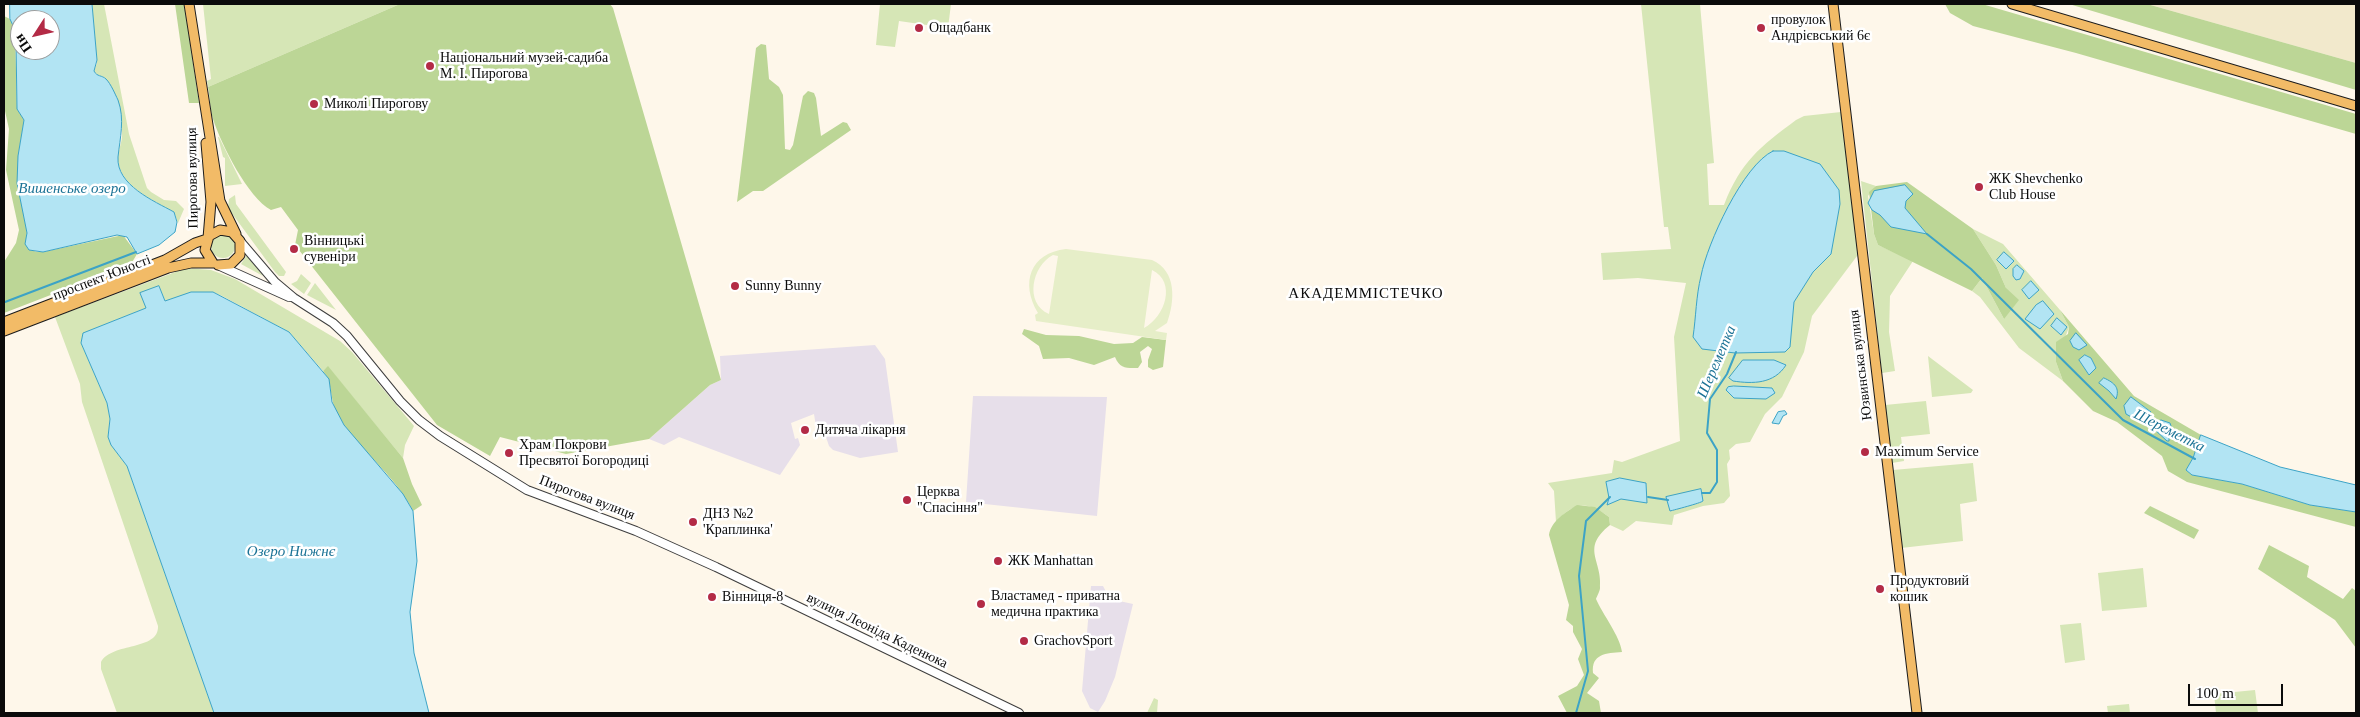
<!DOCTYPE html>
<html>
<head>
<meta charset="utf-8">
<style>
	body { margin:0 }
	#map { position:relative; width:2360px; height:717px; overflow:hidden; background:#fef7ea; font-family:Georgia,serif }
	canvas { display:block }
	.frame { position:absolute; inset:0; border:5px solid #0b0b0b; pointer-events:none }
	.north { position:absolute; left:10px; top:10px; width:50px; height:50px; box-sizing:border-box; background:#fff; border:1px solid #9d9d9d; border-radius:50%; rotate:235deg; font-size:14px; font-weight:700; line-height:20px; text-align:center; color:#0b0b0b }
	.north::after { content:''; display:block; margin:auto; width:18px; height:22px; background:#b32b46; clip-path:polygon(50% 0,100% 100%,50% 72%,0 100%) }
	.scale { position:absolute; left:2188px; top:684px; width:95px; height:22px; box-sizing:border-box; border:2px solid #0b0b0b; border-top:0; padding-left:6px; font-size:15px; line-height:18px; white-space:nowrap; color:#0b0b0b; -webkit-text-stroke:4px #fff; paint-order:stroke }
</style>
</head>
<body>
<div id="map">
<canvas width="2360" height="717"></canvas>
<div class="frame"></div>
<div class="north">Пн</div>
<div class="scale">100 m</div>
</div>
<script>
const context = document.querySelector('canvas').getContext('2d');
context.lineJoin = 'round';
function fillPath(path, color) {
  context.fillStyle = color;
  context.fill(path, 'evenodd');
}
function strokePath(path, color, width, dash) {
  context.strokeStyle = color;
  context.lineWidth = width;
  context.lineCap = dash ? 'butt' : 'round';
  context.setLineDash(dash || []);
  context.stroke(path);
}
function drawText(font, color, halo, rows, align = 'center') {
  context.font = font + ' Georgia,serif';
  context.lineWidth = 5;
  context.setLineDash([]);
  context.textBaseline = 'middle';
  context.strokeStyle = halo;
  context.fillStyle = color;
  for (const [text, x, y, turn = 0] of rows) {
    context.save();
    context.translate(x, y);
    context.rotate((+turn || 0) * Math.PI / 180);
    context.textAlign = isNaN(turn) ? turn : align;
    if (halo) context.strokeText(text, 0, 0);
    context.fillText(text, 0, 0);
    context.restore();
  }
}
const industrial = new Path2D(`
	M875,345l10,14 13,93 -38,6 -27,-8 -4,-4 -5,-15 -7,2 -3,-19 -23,9 4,16 3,-1 2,7 -20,30 -101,-38 -15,8 -15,-6 61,-54 11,-5 -1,-24z
	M973,396l134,1 -10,119 -131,-14z
	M1091,586h12l7,13 23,5 -18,73 -10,24 -7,11 -8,-4 -8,-17z`);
const farmland = new Path2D(`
	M2147,4h209v59z`);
const green = new Path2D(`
	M104,4l25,130 18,54 4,4 13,8 12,1 8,8 -6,14 -4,-11c-20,-11 -52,-25 -56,-50 -1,-10 5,-20 4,-30 -1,-14 -14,-41 -18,-55l-7,-2 -3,-4 3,-8 -5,-58z
	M203,4h197l-192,83 -1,-6 4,-2z
	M880,4h71l-3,24 -49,-7 -4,26 -19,-2z
	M1641,4h59l14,159 -7,1 2,41h15c17,-44 36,-58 72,-85l8,-4 37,-4 19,140 -48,64 -8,36 -22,45 -17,17 -15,28 -14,2 -7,6 1,9 -3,5 3,32 -6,7 -21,3 -29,9 -2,10 -36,-4 -13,10 -13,-6 -1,-8c-22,-16 -34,-16 -53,5l-2,-31 -6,-8 64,-10 2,-13 8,2 58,-21 -6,-104 12,-54 -48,-5 -35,2 -2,-27 70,-4 -3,-22h-4z
	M218,137h1l23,47 -17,2v-28l-2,-1z
	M1861,181l15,5 -8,10 6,38 4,11 35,16 -23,35 -1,36 6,39 -13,2z
	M235,195l1,9 50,68 -2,4h-5l-4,-4 -47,-64 1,-9z
	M1973,229l30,15 57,66 9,17 -13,35 7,19 -44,-33 -39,-51 -8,-6 10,-13 22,41 2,-31 -10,-23z
	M211 246a12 12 0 1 1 24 0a12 12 0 1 1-24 0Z
	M247,255l16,21 -22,-12z
	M186,268l25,2 24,9 105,62 12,11 62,74 -9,19 -2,13 -75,-91 -5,4 -34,-39 -65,-35 -11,-5h-15l-33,9 -6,-15 -13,22 -62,25 -3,10 26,60 3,16 -2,18 3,8 16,21 87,247h-97l-16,-44v-7c11,-20 58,-11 57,-36l-76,-224 -2,-18 -25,-67z
	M301,274l10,9 -7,11 -13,-10 6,-3z
	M315,283l21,27 -29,-15z
	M1928,356l45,34 -2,3 -39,4z
	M1926,401l4,33 -29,3 3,24 -12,2 -7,-58z
	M1973,463l4,38 -17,3 3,37 -62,7 -8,-78z
	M2143,568l4,39 -45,4 -4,-38z
	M2081,623l4,37 -20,3 -5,-38z
	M2255,690l3,23h-42l-2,-19z
	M1154,698l4,2 -1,13h-10z
	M2129,704l1,9h-22l-1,-7z`);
const forest = new Path2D(`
	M175,4h9l15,99h-10z
	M400,4h210l3,4 108,372 -11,5 -61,54 -83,15 -66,-17 -10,19 -53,-31 -142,-180 3,-15 -17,-23 -10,3c-23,-12 -50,-66 -58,-91 -3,-10 -3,-21 -5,-32z
	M1945,4h37l374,110v20l-280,-81 -103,-27 -23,-13z
	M2069,4h78l209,59v27z
	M4,16l6,3 5,11 2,79 7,11 -6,36 9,77c-2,14 1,19 16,19l80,-17 14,19 -6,10 -127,49v-51l12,-19 3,-13 -13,-60 3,-41 -4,-18 -1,-24z
	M761,44l5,1 3,34 10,8 4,8 2,54 5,1 3,-5 10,-49 5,-5 6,2 2,5 5,38 22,-14 4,1 4,7 -88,61h-10l-16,11 19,-154z
	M1907,182l66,47 23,36 10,23 13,12 -15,19 -22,-41 -10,13 -94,-46 -4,-11 -5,-42 7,-6z
	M2060,310l74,86 67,39 -8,23 -7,12 6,5 50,9 68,21 46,7v15l-169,-45 -19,-11 -6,-15 -45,-34 -24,-11 -30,-30 -7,-19v-20l12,-8 1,-7zM2086,355l5,3 5,10 -7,7 -10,-15zM2131,397l19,14 -8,12z
	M1024,329l22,6 33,1 35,8 19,-1 9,-6 24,3 -3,27 -10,3 -5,-3v-7l4,-11 -4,-3 -8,6 2,10 -4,6c-12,0 -18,1 -23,-11l-21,8 -25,-7 -26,1 -4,-13 -17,-12z
	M328,366l75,92 9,26 10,21 -9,6c-19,-38 -54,-60 -74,-94 -10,-15 -5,-32 -16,-46z
	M1577,505l18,2 14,10 1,8c-30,24 -7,35 -10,63 0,3 -3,8 -4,11 7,16 24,37 26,53 -16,1 -31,2 -29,21l6,5 -12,15 12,8 2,12h-34l-9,-17 19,-10 7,-11 -6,-16 4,-10 -9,-17v-6l-7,-6 3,-15 -20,-70c2,-14 17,-23 28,-30z
	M2150,506l49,24 -5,9 -50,-26z
	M2269,545l40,21 -2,11 36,22 9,-11 4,3v57l-21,-28 -77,-51z`);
const pitch = new Path2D(`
	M1066,249l86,11c25,11 23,41 15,63l-12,8 12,2 -1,7 -130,-19 -1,-6 3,-2c-18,-30 -8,-60 28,-64zM1053,255l5,1 -9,58c-25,-11 -17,-48 4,-59zM1152,270c25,12 13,47 -8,58z`);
const water = new Path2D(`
	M10,4h82l5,56 -3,11c3,6 8,4 12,8 5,5 9,15 12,21 7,19 2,38 0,57 -2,28 36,44 56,55l3,10 -2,10 -16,13 -22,9 -10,-17 -10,-2 -74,17 -14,-2 -4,-6 2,-11 -10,-50 1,-27 6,-36 -7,-11 -1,-67 -1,-12 -5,-11zM20,20h30v30h-30z
	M1773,151h11l36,13 19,26 1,14 -9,50 -18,18 -19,30 -4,45 -5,5 -50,1 -33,-4 -9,-12c3,-20 3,-41 8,-61 6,-32 42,-111 72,-125z
	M1905,185l8,9 -7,7 -1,7 22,26 -36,-7 -11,-12 -8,-5 -4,-7 6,-12z
	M2004,252l10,9 -8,8 -9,-9z
	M2017,265l7,6 -4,8 -4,1 -3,-4v-7z
	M2031,281l8,9 -10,9 -7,-9z
	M159,286l6,15 26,-9h22l76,40 40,47 3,23 12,23 59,69 10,17 4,50 -7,51 4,41 15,60h-215l-87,-247 -16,-21 -3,-8 2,-18 -3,-16 -26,-60 2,-10 63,-25 -6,-15z
	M2043,301l11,13 -14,15 -15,-10 11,-14z
	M2057,318l10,9 -6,8 -10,-9z
	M2076,333l11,12 -8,5 -6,-3 -3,-6z
	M2085,355l6,3 5,10 -7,7 -10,-15z
	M1743,360h31l12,5c-12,19 -33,19 -53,16l-4,-3z
	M2104,378c11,5 16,10 12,21l-7,-8 -10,-8z
	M1734,386l38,2 3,5 -9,6 -32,-1 -8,-8 2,-3z
	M2131,397l20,15 -9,11 -16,-9 -2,-8z
	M1785,411l2,3 -4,2 -4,8 -7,-1 6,-11z
	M2161,420l9,3 2,6 -3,3v9h-2l-13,-12z
	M2201,435l79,32 76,18v27l-46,-7 -68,-21 -50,-9 -6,-5 7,-12z
	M1620,478l26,5 1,20 -26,-4 -14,6 2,-7 -3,-16z
	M1701,489l2,12c-2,2 -29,9 -33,10l-4,-14z`);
const stream = new Path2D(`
	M1927,234l44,35 152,151 72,39
	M5,302l131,-50
	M1702,493h8l7,-11v-32l-10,-17 3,-34 17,-25 9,-22
	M1648,497l20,3
	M1576,713l12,-42 -9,-95 7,-55 24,-24`);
const minor = new Path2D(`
	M240,241l35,41 19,16 39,25 14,13 53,65 19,19 21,16 87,54 109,41 80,36 303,146
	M220,266l69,31`);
const major = new Path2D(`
	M189,4l31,197 16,33
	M1833,4l84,709
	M2012,4l344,102
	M206,143l5,59 -3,36
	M213,263l-8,-13 4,-14 11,-6 12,2 8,9v14l-9,9 -13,1
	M4,322l161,-62 30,-17 12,-4
	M4,331l164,-63 23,-5h22`);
const markers = [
	[919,28,5,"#b32b46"],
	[1761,28,5,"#b32b46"],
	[430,66,5,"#b32b46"],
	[314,104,5,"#b32b46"],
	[1979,187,5,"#b32b46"],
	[294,249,5,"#b32b46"],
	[735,286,5,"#b32b46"],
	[805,430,5,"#b32b46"],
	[1865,452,5,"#b32b46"],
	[509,453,5,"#b32b46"],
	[907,500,5,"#b32b46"],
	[693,522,5,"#b32b46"],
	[998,561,5,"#b32b46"],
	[1880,589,5,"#b32b46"],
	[712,597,5,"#b32b46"],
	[981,604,5,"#b32b46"],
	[1024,641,5,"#b32b46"]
];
const poiNames = [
	["провулок",1771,20],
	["Андрієвський 6є",1771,36],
	["Ощадбанк",929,28],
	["Національний музей-садиба",440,58],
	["М. І. Пирогова",440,74],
	["Миколі Пирогову",324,104],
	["ЖК Shevchenko",1989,179],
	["Club House",1989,195],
	["Вінницькі",304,241],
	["сувеніри",304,257],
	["Sunny Bunny",745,286],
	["Дитяча лікарня",815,430],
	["Храм Покрови",519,445],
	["Пресвятої Богородиці",519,461],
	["Maximum Service",1875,452],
	["Церква",917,492],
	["\"Спасіння\"",917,508],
	["ДНЗ №2",703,514],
	["'Краплинка'",703,530],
	["ЖК Manhattan",1008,561],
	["Продуктовий",1890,581],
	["кошик",1890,597],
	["Властамед - приватна",991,596],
	["медична практика",991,612],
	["Вінниця-8",722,597],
	["GrachovSport",1034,641]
];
const streetNames = [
	["Пирогова вулиця",193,178,-91],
	["проспект Юності",102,278,-21],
	["Юзвинська вулиця",1861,365,-97],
	["Пирогова вулиця",587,498,21],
	["вулиця Леоніда Каденюка",877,631,26]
];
const waterNames = [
	["Вишенське озеро",72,189],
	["Шереметка",1717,362,-67],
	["Шереметка",2169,431,27],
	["Озеро Нижнє",291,552]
];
const neighbourhoodNames = [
	["АКАДЕММІСТЕЧКО",1366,294]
];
fillPath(industrial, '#e7dfea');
fillPath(farmland, '#f2e9cc');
fillPath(green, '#d6e6b6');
fillPath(forest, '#bcd696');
fillPath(pitch, '#e6eec8');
fillPath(water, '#b2e4f3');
strokePath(water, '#3ca3c6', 1);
strokePath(stream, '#3ca3c6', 2);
strokePath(minor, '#3e3e3e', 10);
strokePath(major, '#1c1c1c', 11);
strokePath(minor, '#fff', 8);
strokePath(major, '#f2bb67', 9);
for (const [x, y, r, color] of markers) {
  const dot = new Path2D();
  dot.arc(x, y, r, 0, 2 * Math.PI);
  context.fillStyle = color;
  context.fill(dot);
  strokePath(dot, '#fff', 2);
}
drawText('14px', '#0b0b0b', '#fff', poiNames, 'left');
drawText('14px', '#0b0b0b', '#fff', streetNames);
drawText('italic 15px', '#1c7396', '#fff', waterNames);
context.letterSpacing = '1px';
drawText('15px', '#0b0b0b', '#fff', neighbourhoodNames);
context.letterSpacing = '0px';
</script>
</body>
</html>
